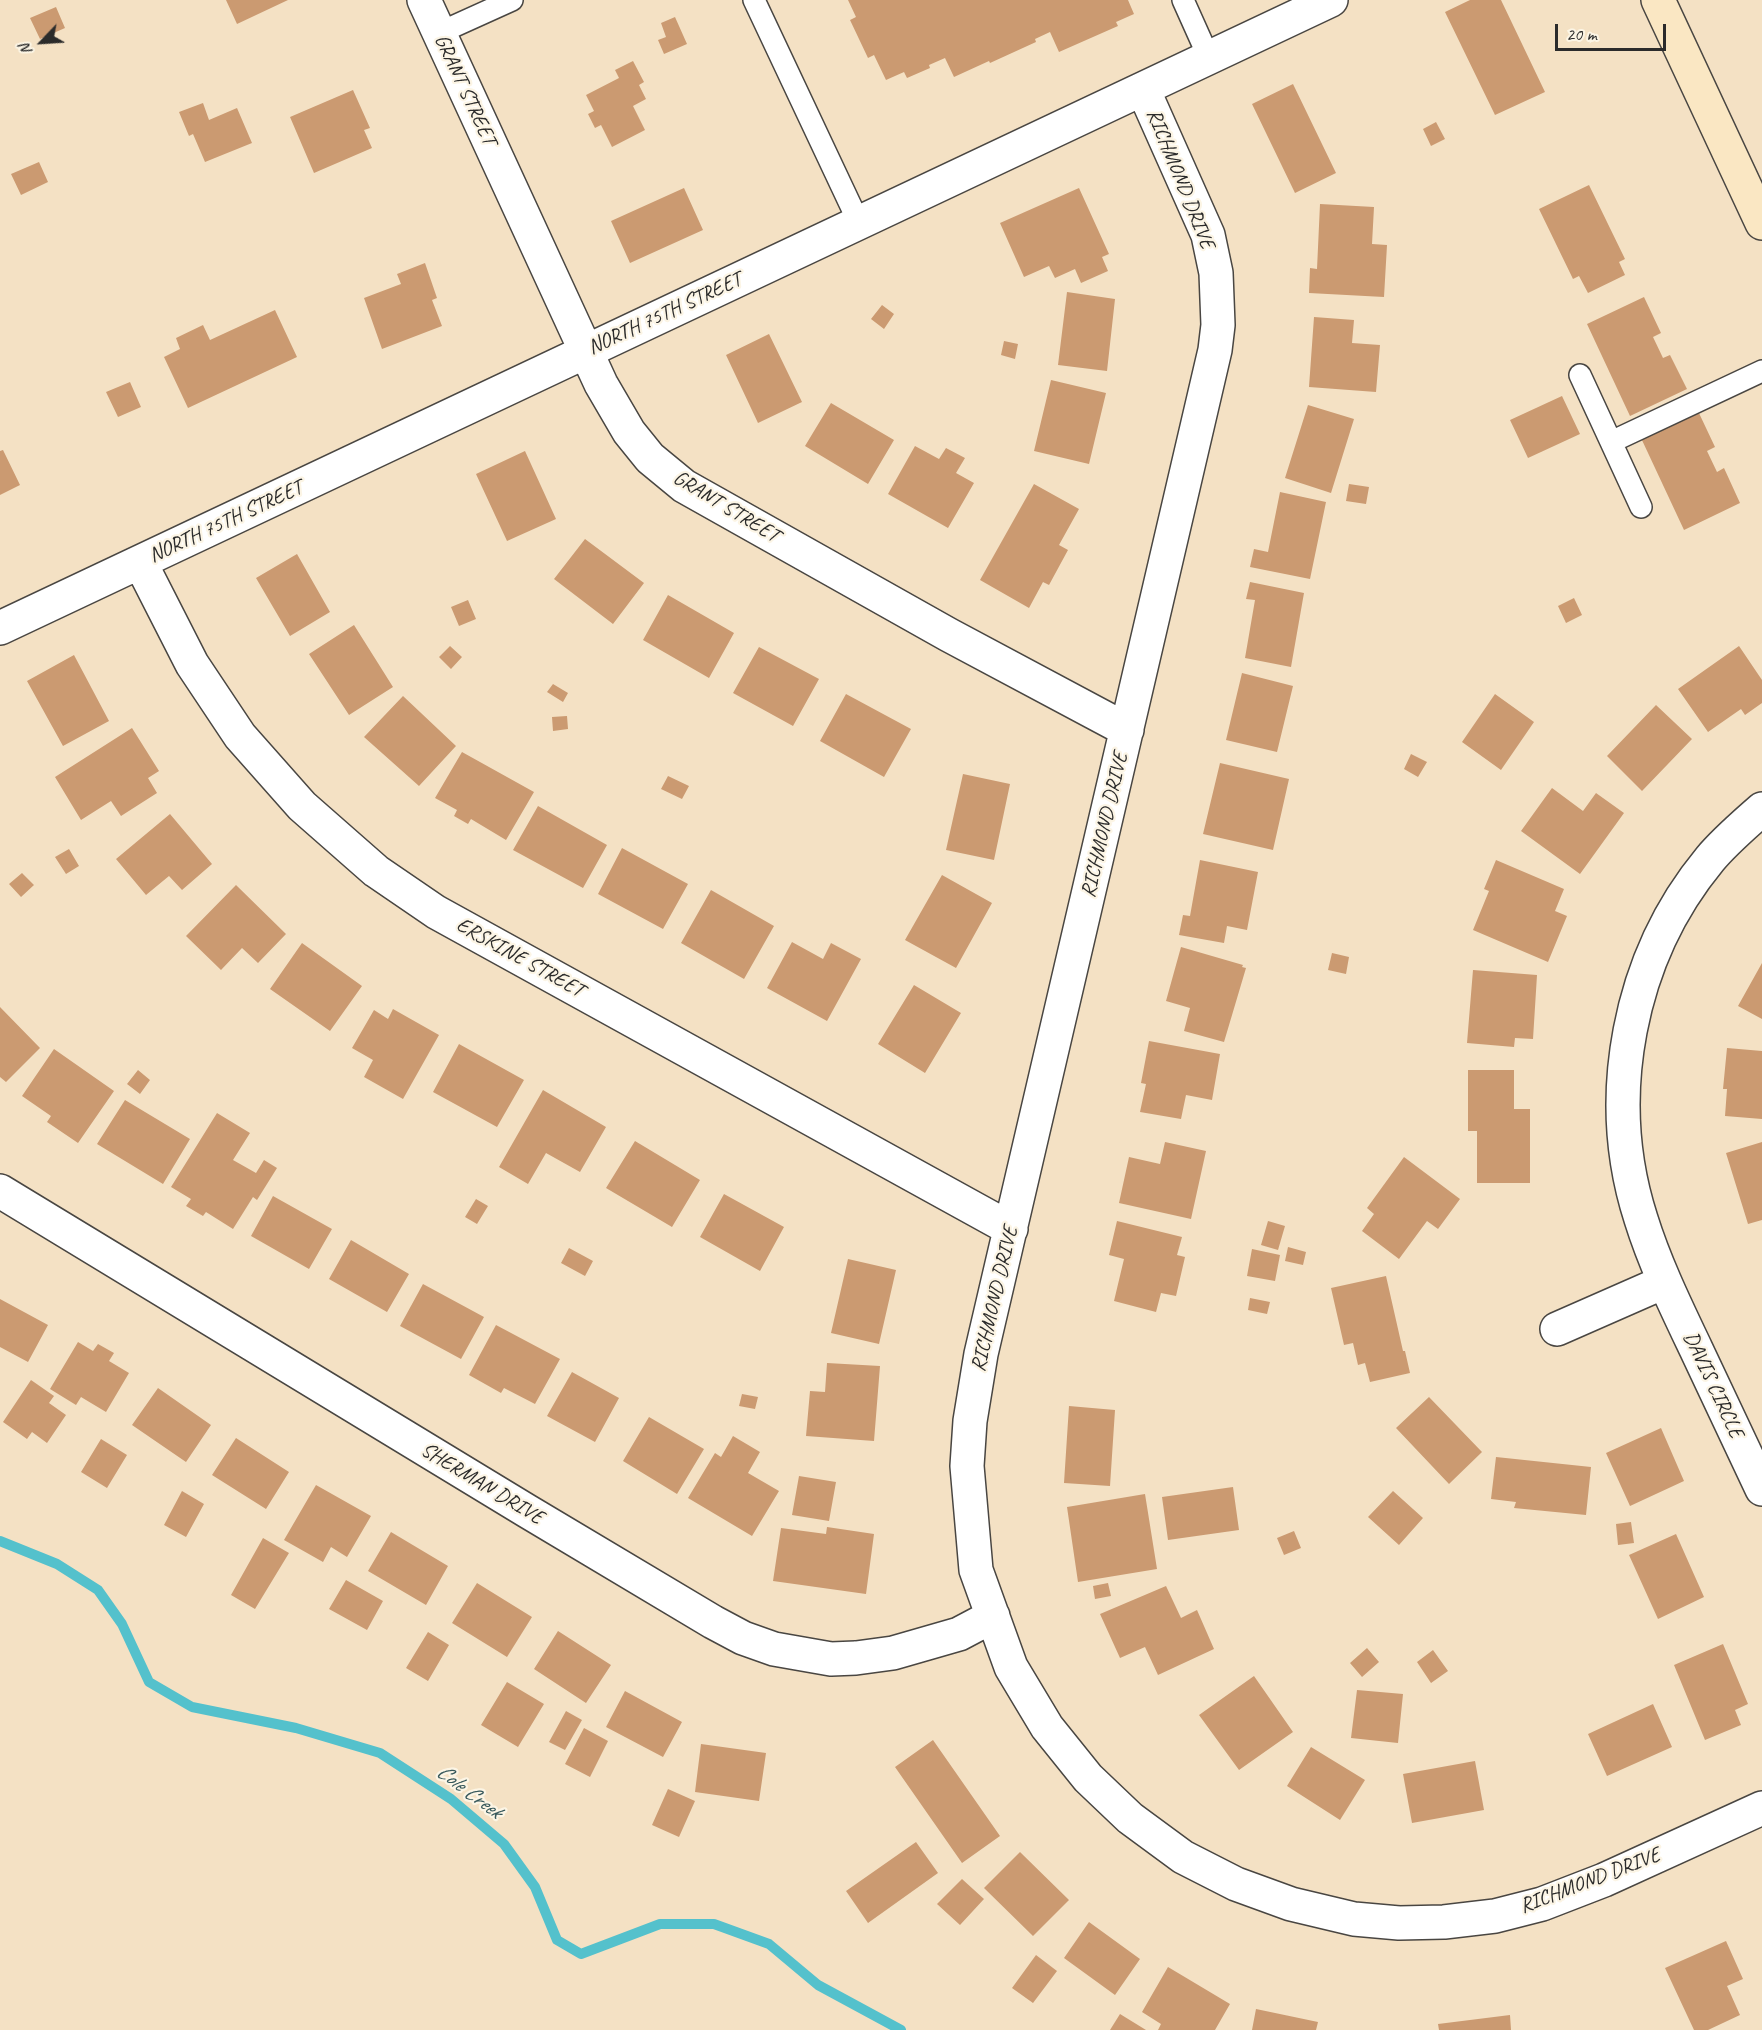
<!DOCTYPE html>
<html>
<head>
<meta charset="utf-8">
<style>
	body { margin:0 }
	#map { position:relative; width:1762px; height:2030px; overflow:hidden; background:#f4e1c4; font-family:Caveat,sans-serif }
	canvas { display:block }
	.north { position:absolute; left:12px; top:12px; width:60px; height:60px; -webkit-text-stroke:4px #fcf5e5; paint-order:stroke; rotate:245deg; font-size:16px; font-weight:700; line-height:24px; text-align:center; color:#2b2b2b }
	.north::after { content:''; display:block; margin:auto; width:21px; height:27px; background:#2b2b2b; clip-path:polygon(50% 0,100% 100%,50% 72%,0 100%) }
	.scale { position:absolute; left:1555px; top:24px; width:111px; height:27px; box-sizing:border-box; border:3px solid #2b2b2b; border-top:0; padding-left:8px; font-size:18px; line-height:21px; white-space:nowrap; color:#2b2b2b; -webkit-text-stroke:4px #fcf5e5; paint-order:stroke }
</style>
</head>
<body>
<div id="map">
<canvas width="1762" height="2030"></canvas>
<div class="north">N</div>
<div class="scale">20 m</div>
</div>
<script>
const context = document.querySelector('canvas').getContext('2d');
context.lineJoin = 'round';
function strokePath(path, color, width, dash) {
  context.strokeStyle = color;
  context.lineWidth = width;
  context.lineCap = dash ? 'butt' : 'round';
  context.setLineDash(dash || []);
  context.stroke(path);
}
function fillPath(path, color) {
  context.fillStyle = color;
  context.fill(path, 'evenodd');
}
function drawText(font, color, halo, rows, align = 'center') {
  context.font = font + ' Caveat,sans-serif';
  context.lineWidth = 4.5;
  context.setLineDash([]);
  context.textBaseline = 'middle';
  context.strokeStyle = halo;
  context.fillStyle = color;
  for (const [text, x, y, turn = 0] of rows) {
    context.save();
    context.translate(x, y);
    context.rotate((+turn || 0) * Math.PI / 180);
    context.textAlign = isNaN(turn) ? turn : align;
    if (halo) context.strokeText(text, 0, 0);
    context.fillText(text, 0, 0);
    context.restore();
  }
}
const stream = new Path2D(`
	M0,1541l57,23 41,26 24,34 27,58 43,25 104,21 84,25 71,46 53,45 31,43 22,53 24,14 79,-30h54l55,20 49,41 83,45`);
const building = new Path2D(`
	M226,0h62l-51,24z
	M848,0h280l6,14 -18,8 2,4 -59,26 -9,-20 -15,7 1,3 -46,21 -1,-2 -35,16 -9,-19 -16,7 1,3 -23,10 -3,-6 -18,8 -12,-25 -6,3 -18,-38 6,-3z
	M1470,0h31l44,92 -50,23 -50,-103z
	M56,7l9,21 -25,11 -10,-21z
	M675,17l12,27 -23,10 -6,-14 8,-3 -5,-14z
	M633,61l11,21 -5,3 7,14 -13,7 12,24 -33,17 -11,-22 -6,3 -7,-14 6,-3 -8,-16 33,-17 -4,-8z
	M1293,84l43,89 -41,20 -43,-89z
	M353,90l17,38 -6,2 8,18 -58,25 -24,-56z
	M203,103l6,17 28,-12 15,35 -47,19 -12,-28 -4,2 -10,-24z
	M1436,122l9,17 -14,7 -8,-17z
	M39,162l9,20 -27,13 -10,-21z
	M1589,185l36,74 -6,3 6,13 -37,18 -9,-17 -6,3 -34,-70z
	M684,188l19,42 -73,33 -19,-42z
	M1079,188l30,66 -7,3 6,14 -27,12 -6,-14 -20,9 -6,-12 -25,11 -24,-54z
	M1320,204l54,3 -2,37 15,1 -3,52 -75,-4 1,-25 7,1z
	M425,263l12,35 -5,2 10,26 -60,23 -18,-51 37,-14 -4,-10z
	M1067,292l48,7 -8,72 -49,-6z
	M1644,297l17,36 -8,4 10,21 7,-3 17,34 -57,27 -43,-92z
	M882,305l12,9 -10,15 -13,-10z
	M275,310l22,47 -109,51 -24,-51 16,-8 -4,-11 27,-13 7,15z
	M1314,317l40,3 -2,23 28,2 -4,47 -67,-5z
	M769,334l33,68 -44,21 -32,-68z
	M1004,341l14,3 -3,15 -14,-4z
	M1051,380l55,13 -17,71 -55,-13z
	M130,382l11,25 -23,10 -12,-25z
	M1562,396l18,38 -52,24 -18,-38z
	M831,403l63,37 -26,44 -63,-38z
	M1308,405l46,14 -23,74 -46,-15z
	M1698,411l17,36 -8,4 10,21 7,-4 16,35 -56,27 -43,-92z
	M915,446l24,13 7,-11 19,10 -9,15 18,10 -26,45 -60,-34z
	M3,450l17,35 -20,10v-44z
	M525,451l31,68 -49,22 -31,-67z
	M1034,484l45,25 -20,36 9,5 -19,35 -6,-3 -14,26 -49,-28z
	M1349,484l20,3 -3,17 -20,-3z
	M1280,492l46,10 -16,77 -60,-12 4,-18 14,3z
	M585,539l59,44 -31,41 -59,-45z
	M297,554l33,58 -40,24 -34,-58z
	M1250,582l54,11 -13,74 -46,-9 10,-58 -9,-1z
	M668,595l66,38 -25,45 -66,-38z
	M1574,598l8,17 -16,8 -8,-17z
	M468,600l8,19 -17,7 -8,-19z
	M354,625l39,62 -44,28 -40,-61z
	M450,646l12,11 -11,12 -12,-12z
	M1739,646l23,34v23l-17,12 -4,-6 -33,23 -30,-43z
	M759,647l60,32 -26,47 -60,-33z
	M74,655l35,66 -46,25 -36,-65z
	M1242,673l51,13 -16,66 -51,-12z
	M553,684l15,9 -5,9 -16,-10z
	M846,694l65,35 -27,48 -64,-36z
	M1495,694l39,28 -33,48 -39,-28z
	M403,696l53,50 -37,40 -55,-49z
	M1656,705l36,34 -50,52 -35,-35z
	M567,716l1,13 -15,2 -1,-14z
	M132,728l27,43 -11,7 9,15 -36,23 -10,-15 -30,19 -26,-43z
	M462,752l72,40 -28,48 -35,-21 -3,5 -14,-8 3,-6 -22,-12z
	M1411,754l16,8 -9,15 -14,-8z
	M1220,763l69,16 -16,71 -70,-16z
	M963,774l47,10 -16,76 -48,-10z
	M668,776l21,10 -7,13 -21,-10z
	M1552,788l31,23 13,-18 28,20 -44,61 -59,-43z
	M538,806l69,39 -24,43 -70,-38z
	M170,814l42,50 -30,26 -13,-14 -23,19 -30,-36z
	M622,848l66,36 -25,45 -65,-35z
	M69,849l10,17 -13,8 -11,-17z
	M1200,860l58,12 -11,58 -20,-4 -3,17 -45,-8 4,-20 7,1z
	M1496,860l68,29 -9,22 12,5 -19,46 -75,-32 16,-39 -5,-2z
	M22,873l12,12 -13,12 -12,-13z
	M942,875l50,28 -36,65 -51,-28z
	M236,885l50,49 -28,29 -16,-15 -21,22 -35,-34z
	M711,890l63,36 -30,53 -63,-36z
	M792,942l31,17 8,-16 30,16 -34,62 -60,-33z
	M302,943l60,43 -32,45 -60,-42z
	M1181,947l62,18 -1,2 4,1 -22,74 -40,-11 6,-23 -24,-7z
	M1332,953l17,4 -3,17 -18,-4z
	M1762,963v56l-24,-13z
	M1473,970l64,5 -4,64 -18,-1 -1,9 -47,-4z
	M914,985l47,28 -36,60 -47,-29z
	M0,1007l40,41 -34,34 -6,-5z
	M393,1009l46,26 -36,64 -39,-22 9,-17 -21,-12 22,-38 14,9z
	M1149,1041l71,13 -8,46 -26,-5 -5,24 -41,-7 6,-28 -5,-1z
	M459,1044l65,36 -27,47 -64,-35z
	M1727,1048l35,3v68l-37,-3 2,-27h-4z
	M54,1049l60,42 -36,52 -31,-21 4,-6 -29,-20z
	M138,1070l12,10 -10,14 -13,-10z
	M1468,1070h46v39h16v74h-53v-52h-9z
	M543,1090l63,37 -26,45 -34,-19 -18,31 -29,-17z
	M125,1100l65,39 -27,45 -66,-40z
	M217,1113l33,20 -17,27 23,13 8,-13 13,8 -20,32 -4,-3 -20,32 -27,-17 -3,4 -17,-10 5,-7 -20,-12z
	M635,1141l65,39 -28,47 -66,-39z
	M1165,1142l41,9 -15,68 -72,-16 10,-46 31,7z
	M1762,1142v78l-14,4 -22,-71z
	M1404,1157l56,42 -22,30 -11,-8 -28,38 -37,-28 12,-17 -7,-6z
	M724,1194l60,33 -24,44 -60,-34z
	M273,1196l59,33 -23,40 -58,-33z
	M476,1199l12,7 -11,18 -12,-7z
	M1117,1221l65,16 -5,18 8,2 -9,39 -15,-3 -5,19 -42,-11 10,-42 -15,-4z
	M1268,1221l17,5 -7,24 -17,-5z
	M351,1240l58,34 -22,38 -58,-33z
	M1288,1247l18,5 -3,13 -18,-4z
	M569,1248l24,13 -8,15 -24,-13z
	M1252,1249l28,6 -5,26 -28,-5z
	M848,1259l48,11 -17,74 -48,-11z
	M1386,1276l17,75h2l5,22 -40,9 -5,-19 -7,2 -5,-22 -9,2 -13,-57z
	M423,1284l61,33 -23,42 -61,-33z
	M1250,1298l20,4 -3,12 -19,-4z
	M0,1299l48,26 -20,37 -28,-15z
	M496,1325l64,34 -25,45 -31,-16 -3,5 -32,-18z
	M78,1342l15,9 5,-7 16,9 -5,8 20,12 -23,39 -25,-15 -5,8 -26,-16z
	M827,1363l53,3 -6,75 -68,-5 4,-45 15,1z
	M572,1372l47,26 -24,44 -48,-26z
	M31,1380l23,16 -5,7 17,12 -19,28 -15,-11 -5,7 -24,-17z
	M158,1388l53,37 -25,37 -54,-37z
	M742,1394l16,3 -3,12 -16,-3z
	M1429,1397l53,55 -33,32 -53,-56z
	M1069,1406l46,4 -5,76 -46,-3z
	M649,1417l55,32 -27,45 -54,-33z
	M1661,1428l23,53 -54,25 -24,-53z
	M733,1436l27,16 -12,21 31,18 -27,45 -64,-38 27,-45 6,4z
	M236,1438l53,34 -23,37 -54,-34z
	M101,1439l26,16 -20,33 -26,-16z
	M1496,1457l95,10 -5,48 -72,-7 2,-6 -25,-3z
	M799,1476l37,6 -7,39 -37,-6z
	M316,1485l55,31 -24,41 -16,-10 -8,15 -39,-22z
	M1233,1487l6,43 -71,10 -6,-43z
	M182,1491l22,13 -18,33 -22,-12z
	M1393,1491l30,27 -24,27 -31,-28z
	M1145,1494l12,75 -79,13 -11,-75z
	M1631,1522l3,21 -16,2 -2,-21z
	M827,1527l47,7 -8,60 -93,-13 8,-53 45,6z
	M1294,1531l7,17 -17,7 -7,-17z
	M391,1532l57,34 -22,39 -58,-34z
	M1676,1534l28,63 -46,22 -29,-64z
	M263,1538l26,15 -34,56 -24,-14z
	M346,1580l37,21 -16,29 -38,-21z
	M477,1583l55,34 -25,40 -55,-34z
	M1108,1583l3,13 -16,3 -2,-13z
	M1166,1586l15,32 16,-8 17,39 -56,26 -13,-28 -25,11 -20,-44z
	M558,1631l53,34 -25,38 -52,-34z
	M428,1632l21,13 -21,36 -22,-13z
	M1723,1644l25,60 -13,6 6,15 -36,15 -31,-75z
	M1367,1648l12,14 -17,15 -12,-14z
	M1433,1650l15,21 -17,12 -14,-21z
	M1254,1676l39,56 -54,38 -40,-55z
	M507,1682l37,22 -26,43 -37,-22z
	M1357,1690l46,4 -5,49 -47,-5z
	M625,1691l57,31 -19,35 -57,-30z
	M1653,1704l19,43 -65,29 -19,-42z
	M566,1711l16,9 -17,30 -16,-8z
	M584,1728l24,13 -18,36 -25,-13z
	M933,1740l67,96 -38,27 -67,-96z
	M701,1744l65,9 -7,48 -64,-9z
	M1311,1747l54,33 -25,40 -53,-34z
	M1475,1761l9,49 -72,13 -9,-49z
	M668,1789l27,12 -16,36 -27,-12z
	M916,1842l22,31 -70,50 -22,-32z
	M1020,1852l49,48 -36,36 -49,-48z
	M962,1879l22,20 -24,26 -23,-21z
	M1089,1922l51,37 -25,36 -51,-37z
	M1726,1941l17,38 -16,7 13,29 -32,15h-14l-29,-62z
	M1036,1955l21,16 -24,32 -21,-15z
	M1168,1967l62,37 -15,26h-57l3,-6 -19,-12z
	M1256,2009l62,13 -2,8h-64z
	M1120,2014l26,16h-36z
	M1510,2015l1,15h-72l-1,-6z`);
const service = new Path2D(`
	M754,0l105,223
	M1183,0l26,58
	M439,33l73,-33
	M1580,375l31,67 151,-71
	M1611,442l30,65`);
const minor = new Path2D(`
	M424,0l177,384 28,48 21,26 34,28 265,149 178,95
	M1143,89l65,146 8,38 2,52 -3,25 -234,1004 -11,67 -3,45 9,104 35,97 36,60 41,51 42,40 53,39 53,27 55,20 63,15 45,4 45,-1 51,-6 47,-12 62,-24 158,-72
	M140,562l52,102 48,72 62,70 74,65 60,41 575,317
	M0,628l1331,-628
	M1762,809c-18,16 -37,32 -52,50 -82,99 -108,239 -69,360 14,45 35,88 55,130 22,47 44,94 66,140
	M0,1191l527,320 186,111 30,16 31,11 57,10 25,-1 37,-5 66,-19 34,-18
	M1557,1329l107,-47`);
const secondary = new Path2D(`
	M1658,0l104,223`);
const streetNames = [
	["GRANT STREET",465,90,65],
	["RICHMOND DRIVE",1180,179,68],
	["NORTH 75TH STREET",665,314,-25],
	["GRANT STREET",726,507,31],
	["NORTH 75TH STREET",226,522,-25],
	["RICHMOND DRIVE",1105,825,-77],
	["ERSKINE STREET",520,958,29],
	["RICHMOND DRIVE",995,1299,-77],
	["DAVIS CIRCLE",1713,1385,65],
	["SHERMAN DRIVE",482,1484,31],
	["RICHMOND DRIVE",1590,1881,-21]
];
const waterNames = [
	["Cole Creek",469,1792,37]
];
strokePath(stream, '#54c1cc', 10);
fillPath(building, '#cb9a71');
strokePath(service, '#494642', 24);
strokePath(minor, '#494642', 36);
strokePath(secondary, '#494642', 36);
strokePath(service, '#fff', 21);
strokePath(minor, '#fff', 33);
strokePath(secondary, '#fae7c3', 33);
drawText('21px', '#2b2b2b', '#fcf5e5', streetNames);
drawText('italic 22px', '#37585b', '#fcf5e5', waterNames);
</script>
</body>
</html>
